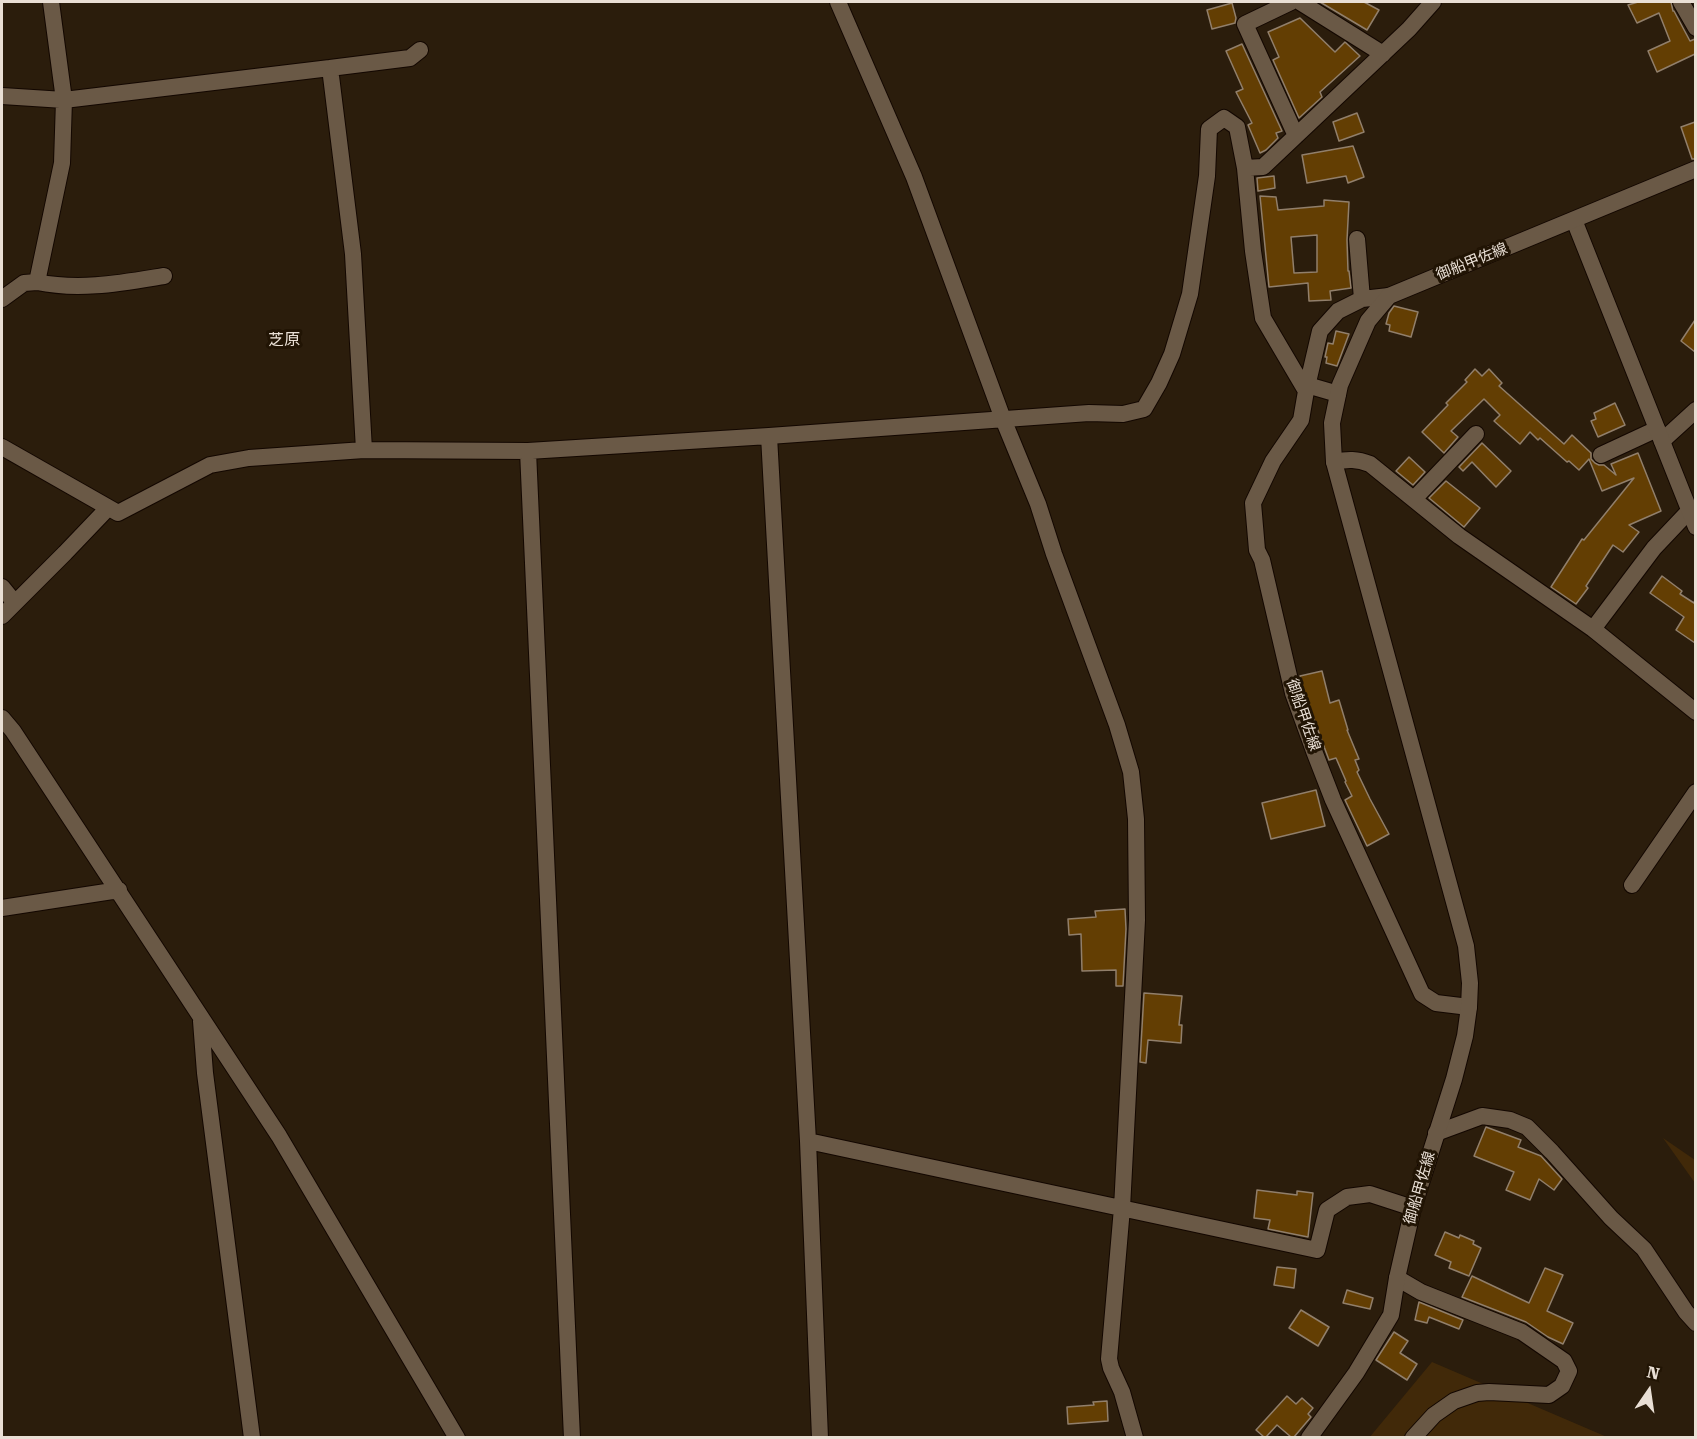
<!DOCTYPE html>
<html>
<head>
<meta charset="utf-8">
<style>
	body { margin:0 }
	#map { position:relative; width:1697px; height:1439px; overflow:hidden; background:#2b1d0c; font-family:"Roboto Serif",serif }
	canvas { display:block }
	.frame { position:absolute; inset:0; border:3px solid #e9dfd5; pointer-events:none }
	.north { position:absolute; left:1619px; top:1361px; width:60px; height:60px; -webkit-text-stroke:4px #211404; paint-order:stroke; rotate:13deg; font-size:16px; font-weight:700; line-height:24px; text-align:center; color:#e9dfd5 }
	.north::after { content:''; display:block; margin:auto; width:21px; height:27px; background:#e9dfd5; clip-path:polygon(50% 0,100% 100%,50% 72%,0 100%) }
</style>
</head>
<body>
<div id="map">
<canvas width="1697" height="1439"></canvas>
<div class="frame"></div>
<div class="north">N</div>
</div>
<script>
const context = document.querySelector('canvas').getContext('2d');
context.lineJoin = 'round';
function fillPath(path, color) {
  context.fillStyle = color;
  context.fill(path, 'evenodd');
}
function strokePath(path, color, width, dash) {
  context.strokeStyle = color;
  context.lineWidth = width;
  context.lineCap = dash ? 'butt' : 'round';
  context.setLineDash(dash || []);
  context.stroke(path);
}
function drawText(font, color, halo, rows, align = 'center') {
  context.font = font + ' "Roboto Serif","Noto Sans JP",serif';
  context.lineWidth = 6;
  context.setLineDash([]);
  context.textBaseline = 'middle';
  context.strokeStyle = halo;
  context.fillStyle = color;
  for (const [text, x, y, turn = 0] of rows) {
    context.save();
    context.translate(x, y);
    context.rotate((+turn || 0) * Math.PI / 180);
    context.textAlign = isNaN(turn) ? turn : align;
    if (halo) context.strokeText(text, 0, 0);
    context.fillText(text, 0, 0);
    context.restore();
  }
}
const green = new Path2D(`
	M1663,1138l32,22v24v-1z
	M1432,1362l175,75 -238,1z`);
const building = new Path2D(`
	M1320,2h44l15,8 -12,20z
	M1638,2h33l2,9h1l16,30 5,-2v15l-38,18 -9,-21 22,-10 -11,-28 -22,10 -9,-18z
	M1232,3l4,15 -1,5 -23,6 -5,-19z
	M1300,18l35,34 10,-10 15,14 -40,36 2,5 -23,21 -26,-58 6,-3 -11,-25z
	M1242,44l40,87 -6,2 2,5 -12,12 -6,3 -12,-28 4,-2 -16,-31 7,-3 -17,-38z
	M1357,113l7,19 -25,9 -6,-19z
	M1695,122v37h-3l-11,-32z
	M1353,146l11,31 -16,6 -2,-7 -39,7 -5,-28z
	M1274,176l1,12 -17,3 -1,-13z
	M1260,196l16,1 2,13 46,-4v-6l25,2 -2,38 1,31h1l2,17 -21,3 1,9 -22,1 -1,-18 -39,4zM1317,235v37l-23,1 -3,-36z
	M1394,306l24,6 -7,25 -22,-6 1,-6 -4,-1 3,-11z
	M1695,320v32l-14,-11z
	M1336,331l13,3 -12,32 -11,-3 1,-6h-2l3,-14 5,1z
	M1475,369l7,7 7,-7 13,14 -3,3 65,58 8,-9 19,18v6l4,4 4,2h5l12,10 -5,-11 27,-11 23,58 -32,14 10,7 -16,20 -10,-7 -27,41 2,2 -12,16 -25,-17 31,-48 2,1 50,-62 -32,13 -13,-32 -10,11 -10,-9 -2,1 -27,-24 -2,2 -8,-8 -10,12 -26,-23 6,-6 -16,-16 -33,32 7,6 -14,16 -22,-21 26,-27 -2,-2 21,-21 -2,-2z
	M1615,403l10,22 -27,12 -7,-16 5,-2 -2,-6z
	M1482,443l29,28 -15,16 -24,-25 -9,9 -4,-4z
	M1409,457l16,15 -12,13 -17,-14z
	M1446,481l34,27 -16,19 -35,-29z
	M1662,576l20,15 -2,3 14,9 1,-3v43l-19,-13 8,-13 -34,-24z
	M1322,671l8,32 9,-3 9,30h-1l12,29 -4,1 4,10 -2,2 13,27 19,35 -22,12 -22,-46 7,-4 -7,-14 1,-1 -10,-23 -7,2 -26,-70 -3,-14z
	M1316,790l9,36 -54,13 -9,-36z
	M1125,909l1,20 -3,57h-7v-16l-34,1 -1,-37 -12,1 -1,-16 28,-2 -1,-6z
	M1144,993l38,3 -3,29h3l-1,18 -33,-3 -2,23 -6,-1z
	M1486,1127l35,13 -3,7 23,9 21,23 -8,11 -15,-11 -9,21 -24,-10 8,-18 -40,-16z
	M1257,1190l40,5v-4l16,2 -5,44 -40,-8 2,-9 -16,-2z
	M1445,1232l14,6 1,-3 14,6 -1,3 8,4 -12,28 -20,-8 2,-6 -16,-7z
	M1277,1267l19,2 -2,19 -20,-3z
	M1545,1268l18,7 -16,36 26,12 -10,21 -15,-7 -22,-15 -64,-25 10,-21 57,27z
	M1347,1290l26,8 -3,11 -27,-6z
	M1419,1302l44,18 -4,9 -30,-12 -2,6 -12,-3z
	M1301,1310l28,17 -11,19 -29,-18z
	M1394,1332l14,9 -8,12 17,11 -10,16 -31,-20z
	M1287,1396l9,8 6,-6 11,10 -5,6 3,3 -17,20h-3l-14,-12 -11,12h-2l-8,-7z
	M1107,1401l1,20 -40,3 -1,-17 27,-2 -1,-3z`);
const minor = new Path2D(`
	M838,2l76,175 89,242 35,85 16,50 63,171 14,47 5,47 1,101 -15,288 -13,151 2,9 11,24 13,46
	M1291,2l-46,22 51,112
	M1300,2l83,52
	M330,68l80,-10 10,-8
	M2,96l62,4 -13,-98
	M1245,168l18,-1 146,-138 24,-27
	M1357,239l5,60
	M37,282c43,9 84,1 127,-6
	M1389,296l-27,3 -24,12 -18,20 -14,60 -5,29 -28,41 -20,42 4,47 5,10 31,133 21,58 19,49 89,194 14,9 33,4
	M2,299l22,-16 13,-1 25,-119 2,-63 266,-32 23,186 11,196
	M1307,385l31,9
	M769,436l39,705 509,109 10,-40 20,-13 23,-3 43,14
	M1662,441l34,-31
	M2,447l116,66 92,-48 39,-7 115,-8 164,1 241,-15 320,-23 34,1 21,-5 15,-26 13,-29 18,-60 17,-118 2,-47 15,-11 13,9 8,41 8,83 10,67 43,73
	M528,451l44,987
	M1601,455l56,-26
	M1334,462c14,-3 23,-3 36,2l89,72 134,93 103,83
	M1414,499l62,-65
	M2,587l13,16
	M2,616l63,-63 43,-45
	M1593,629l61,-81 35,-37
	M2,718l11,13 266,405 178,302
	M1632,885l64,-93
	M2,908l117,-18
	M201,1021l4,52 47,365
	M1436,1133l46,-17 28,4 17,7 25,25 59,66 33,31 42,63 10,11
	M808,1141l12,297
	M1397,1278l24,14 101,40 42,29 5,10 -7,15 -13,9 -60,-3 -12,1 -23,8 -20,14 -21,23`);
const tertiary = new Path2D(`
	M1574,220l122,307`);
const secondary = new Path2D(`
	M1681,2l15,26
	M1309,1438l47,-65 35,-58 6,-37 16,-70 41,-129 11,-43 4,-29 1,-24 -4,-37 -132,-484 -2,-39 8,-38 28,-64 21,-25 307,-127`);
const streetNames = [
	["御船甲佐線",1472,262,-22],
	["御船甲佐線",1303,715,71],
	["御船甲佐線",1420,1188,-74]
];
const neighbourhoodNames = [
	["芝原",284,340]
];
fillPath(green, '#412909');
fillPath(building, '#633e03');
strokePath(building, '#917f6b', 1.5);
strokePath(minor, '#130700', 18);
strokePath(tertiary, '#130700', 18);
strokePath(secondary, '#130700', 18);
strokePath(minor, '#6a5946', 16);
strokePath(tertiary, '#6a5946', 16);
strokePath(secondary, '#6a5946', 16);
drawText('15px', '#e9dfd5', '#211404', streetNames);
drawText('16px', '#e9dfd5', '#211404', neighbourhoodNames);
</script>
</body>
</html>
